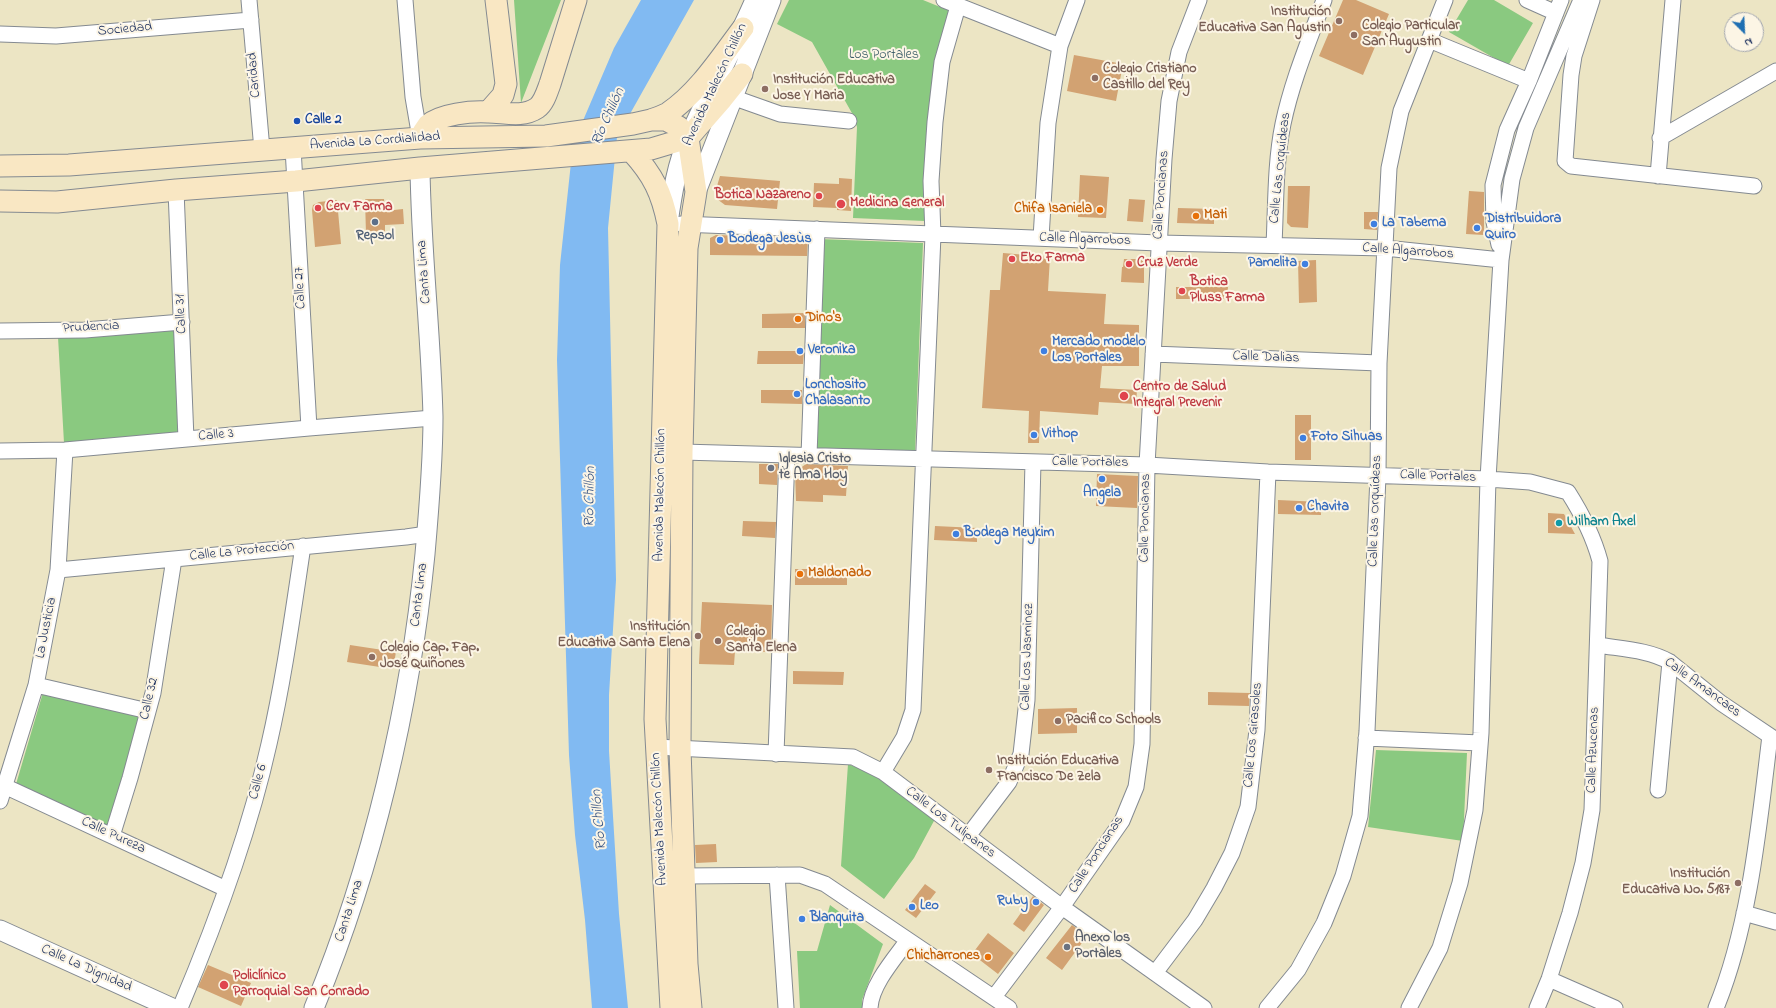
<!DOCTYPE html>
<html>
<head>
<meta charset="utf-8">
<style>
	body { margin:0 }
	#map { position:relative; width:1776px; height:1008px; overflow:hidden; background:#ece5c4; font-family:"Indie Flower",sans-serif }
	canvas { display:block }
	.north { position:absolute; left:1724px; top:12px; width:40px; height:40px; box-sizing:border-box; background:#fcf5e5; border:1px solid #a2a6af; border-radius:50%; rotate:156deg; font-size:11px; font-weight:700; line-height:16px; text-align:center; color:#1b2f5e }
	.north::after { content:''; display:block; margin:auto; width:14px; height:18px; background:#1f6fb2; clip-path:polygon(50% 0,100% 100%,50% 72%,0 100%) }
</style>
</head>
<body>
<div id="map">
<canvas width="1776" height="1008"></canvas>
<div class="north">N</div>
</div>
<script>
const context = document.querySelector('canvas').getContext('2d');
context.lineJoin = 'round';
function fillPath(path, color) {
  context.fillStyle = color;
  context.fill(path, 'evenodd');
}
function strokePath(path, color, width, dash) {
  context.strokeStyle = color;
  context.lineWidth = width;
  context.lineCap = dash ? 'butt' : 'round';
  context.setLineDash(dash || []);
  context.stroke(path);
}
function drawText(font, color, halo, rows, align = 'center') {
  context.font = font + ' "Indie Flower",sans-serif';
  context.lineWidth = 4;
  context.setLineDash([]);
  context.textBaseline = 'middle';
  context.strokeStyle = halo;
  context.fillStyle = color;
  for (const [text, x, y, turn = 0] of rows) {
    context.save();
    context.translate(x, y);
    context.rotate((+turn || 0) * Math.PI / 180);
    context.textAlign = isNaN(turn) ? turn : align;
    if (halo) context.strokeText(text, 0, 0);
    context.fillText(text, 0, 0);
    context.restore();
  }
}
const green = new Path2D(`
	M514,0h47l-40,103z
	M789,0h134l27,11 -22,153 -3,57 -72,-3 4,-91 -4,-12 -41,-73 -35,-18z
	M1468,0h26l39,23 -25,43 -59,-34z
	M819,239l104,4 -8,211 -104,-2z
	M176,330l4,104 -116,9 -6,-106z
	M44,689l96,22 -17,66 -18,54 -91,-40z
	M1376,750l91,3 -4,88 -95,-14z
	M848,764l35,14 52,41 -21,39 -30,41 -43,-33z
	M830,905l53,39 -21,56v8h-62l-3,-57h20z`);
const water = new Path2D(`
	M641,0h53l-77,137 -9,91 8,352 -7,115v56l10,163 9,94h-36l-7,-88 -10,-85 -6,-80 -12,-395 3,-95 13,-121 41,-96z`);
const building = new Path2D(`
	M1343,0h13l33,14 -26,61 -44,-19z
	M1074,55l49,9 -7,37 -49,-10z
	M1080,175l29,2 -3,41 -28,-1z
	M720,176l60,5 -3,28 -52,-4 -8,-6v-13z
	M839,178l13,1 -1,32 -14,-1v-2l-24,-1 1,-24 25,1z
	M1288,186h22l-2,42 -17,-1 -4,-4z
	M1469,191l15,1v43l-18,-1z
	M365,199h19l1,12 18,-2 1,15 -19,1v9h-19z
	M1129,199l16,1 -2,22 -16,-1z
	M337,200l4,44 -26,3 -3,-37 1,-5 6,-3z
	M1178,208l36,1v15l-37,-1z
	M1364,212h14l-1,18 -13,-1z
	M716,235l92,3 -1,18 -97,-1v-17z
	M1003,253l47,4 -2,34 58,3 -2,30 35,1v41h-37l-2,22 37,2 -1,14 -37,-2 -1,13 -58,-4 -1,32h-11l1,-32 -47,-3 8,-118h10z
	M1124,259h20v24l-23,-1 1,-15h1z
	M1316,260l1,42 -18,1 -1,-42z
	M1176,287h52l-1,12h-51z
	M805,313v15h-43v-14z
	M758,351h46l-1,13h-46z
	M761,390h41v14l-41,-1z
	M1295,415h16v45h-16z
	M759,464h19l-1,21 -18,-1z
	M806,464l42,2 -2,30 -23,-1v7l-27,-1 -1,-29z
	M1097,474l41,2 -1,32 -41,-2z
	M1278,500l43,2v13l-43,-1z
	M1548,513l16,1 11,20 -27,-1z
	M743,521l33,1 -1,16 -33,-2z
	M935,526l42,2v14l-43,-2z
	M795,569h52v16h-52z
	M702,602l70,3 -1,47 -36,-1 -1,14 -35,-1z
	M350,645l46,7 -3,17 -46,-7z
	M793,671l51,1 -1,13 -50,-1z
	M1208,692l42,1 -1,13 -41,-1z
	M1077,708v25l-39,1v-25z
	M716,844l1,18 -21,1 -1,-18z
	M925,884l11,8 -20,26 -11,-8z
	M1033,896l11,9 -20,27 -11,-8z
	M1072,925l15,11 -25,34 -16,-12z
	M988,933l26,20 -16,21 -26,-20z
	M208,965l43,18 -10,23 -43,-19z`);
const minor = new Path2D(`
	M249,0l13,150
	M405,0l8,97 7,41
	M944,0l116,46
	M1527,0l29,13
	M1592,0l-18,56 -3,19 -6,86 6,5 183,20
	M0,34l56,2 195,-16
	M1429,40l100,41
	M732,97l48,17 69,7
	M1660,138l116,-67
	M293,148l16,280
	M1658,176l15,-176
	M176,190l10,249
	M681,224l478,19 226,5 116,12
	M1041,238l7,-115 12,-77 17,-46
	M1274,245c2,-40 1,-82 9,-121 9,-43 26,-83 41,-124
	M1499,245l-5,-23 -1,-37 14,-55 22,-49 32,-81
	M0,331l85,-1 97,-8
	M1153,354l226,9
	M0,451l65,-1 244,-22 124,-10
	M682,452l465,13 121,7 220,7 42,3 38,10c14,22 25,43 32,69l-8,249 -9,53 -13,50 -21,66 -12,29
	M809,456l8,-227
	M58,570l348,-33 21,-3
	M1598,645c24,4 51,5 72,17l51,41 55,37
	M36,685l112,26
	M1366,738l114,5
	M656,747l197,10 30,15 179,135 142,101
	M776,754l11,-299
	M883,772l21,-35 9,-27 20,-475 -2,-54 4,-59 7,-60 16,-56
	M0,784l226,105
	M1658,790l12,-128
	M0,801l36,-116 22,-115 7,-120
	M112,836l18,-58 23,-85 21,-134
	M968,836l41,-54 12,-28 6,-54 6,-238
	M777,875l9,133
	M684,876l116,-1 25,9 184,124
	M1744,913l32,9
	M1155,973l40,-53 19,-32 18,-35 16,-46 9,-77 11,-258
	M1549,979l66,29
	M994,997l68,-90 60,-86 14,-34 6,-43 5,-279 17,-306 5,-58 10,-49 20,-52
	M180,1008c36,-85 69,-174 89,-264 15,-65 24,-132 34,-198
	M870,1008c1,-23 25,-50 38,-68
	M1267,1008l31,-38 26,-47 19,-47 17,-60 7,-85 11,-255 1,-113 10,-195 12,-57 44,-111
	M1409,1008l31,-60 20,-65 15,-73 6,-77 7,-254 13,-219 11,-81 14,-51 55,-128
	M1716,1008c34,-83 43,-183 54,-272`);
const tertiary = new Path2D(`
	M696,192l75,-192
	M668,223c4,-28 9,-60 21,-86 20,-46 46,-90 66,-137
	M0,930l172,78
	M314,1008c59,-142 96,-301 111,-454 4,-45 8,-91 8,-137 -2,-83 -12,-166 -13,-249`);
const secondary = new Path2D(`
	M488,112l15,-17 3,-11 -10,-84
	M651,120c5,-2 12,-4 17,-7 31,-21 53,-56 75,-85
	M420,138c2,-4 5,-9 8,-13 13,-11 43,-14 60,-13 16,0 34,6 49,-4 7,-5 10,-16 13,-24l26,-84
	M632,152c21,23 30,41 36,72l-13,495 16,289
	M0,166l69,-1 351,-27 126,-2 87,-12 18,-4h15l13,7 9,11 8,54 -9,56 -5,204 -2,296 7,216 4,44
	M0,201l57,1 119,-12 120,-9 124,-13 231,-19 37,-11 34,-39 20,-25`);
const markers = [
	[1339,21,4,"#8d6e63"],
	[1354,35,4,"#8d6e63"],
	[1095,78,4,"#8d6e63"],
	[765,89,4,"#8d6e63"],
	[297,121,4,"#1a4fb4"],
	[819,196,4,"#e0444e"],
	[841,204,5,"#e0444e"],
	[318,208,4,"#e0444e"],
	[1100,210,4,"#e8710a"],
	[1196,216,4,"#e8710a"],
	[375,222,4,"#5c6f8a"],
	[1374,224,4,"#3f7fe0"],
	[1477,228,4,"#3f7fe0"],
	[720,240,4,"#3f7fe0"],
	[1012,259,4,"#e0444e"],
	[1129,264,4,"#e0444e"],
	[1305,264,4,"#3f7fe0"],
	[1182,291,4,"#e0444e"],
	[798,319,4,"#e8710a"],
	[800,351,4,"#3f7fe0"],
	[1044,351,4,"#3f7fe0"],
	[797,394,4,"#3f7fe0"],
	[1124,396,5,"#e0444e"],
	[1034,435,4,"#3f7fe0"],
	[1303,438,4,"#3f7fe0"],
	[771,468,4,"#6b7280"],
	[1102,479,4,"#3f7fe0"],
	[1299,508,4,"#3f7fe0"],
	[1559,523,4,"#0f9aa8"],
	[956,534,4,"#3f7fe0"],
	[800,574,4,"#e8710a"],
	[698,636,4,"#8d6e63"],
	[718,641,4,"#8d6e63"],
	[372,657,4,"#8d6e63"],
	[1058,721,4,"#8d6e63"],
	[989,770,4,"#8d6e63"],
	[1738,883,4,"#8d6e63"],
	[1036,902,4,"#3f7fe0"],
	[912,907,4,"#3f7fe0"],
	[802,919,4,"#3f7fe0"],
	[1067,947,4,"#6b7280"],
	[988,957,4,"#e8710a"],
	[224,985,5,"#e0444e"]
];
const educationNames = [
	["Institución",1331,13,"right"],
	["Educativa San Agustin",1331,29,"right"],
	["Colegio Particular",1362,27],
	["San Augustin",1362,43],
	["Colegio Cristiano",1103,70],
	["Castillo del Rey",1103,86],
	["Institución Educativa",773,81],
	["Jose Y Maria",773,97],
	["Institución",690,628,"right"],
	["Educativa Santa Elena",690,644,"right"],
	["Colegio",726,633],
	["Santa Elena",726,649],
	["Colegio Cap. Fap.",380,649],
	["José Quiñones",380,665],
	["Pacifico Schools",1066,721],
	["Institución Educativa",997,762],
	["Francisco De Zela",997,778],
	["Institución",1730,875,"right"],
	["Educativa No. 5187",1730,891,"right"]
];
const streetNames = [
	["Sociedad",125,30,-5],
	["Caridad",255,75,-95],
	["Avenida Malecón Chillón",716,85,-65],
	["Avenida La Cordialidad",375,142,-4],
	["Calle Las Orquídeas",1281,168,-84],
	["Calle Poncianas",1162,195,-86],
	["Calle Algarrobos",1085,240,2],
	["Calle Algarrobos",1408,252,4],
	["Canta Lima",425,272,-94],
	["Calle 27",301,288,-93],
	["Calle 31",182,314,-93],
	["Prudencia",91,328,-3],
	["Calle Dalias",1266,358,2],
	["Calle 3",216,436,-5],
	["Calle Portales",1090,463,1],
	["Calle Portales",1438,477,2],
	["Avenida Malecón Chillón",661,495,-89],
	["Calle Las Orquídeas",1376,511,-88],
	["Calle Poncianas",1146,518,-89],
	["Calle La Protección",242,552,-6],
	["Canta Lima",420,595,-83],
	["La Justicia",47,628,-79],
	["Calle Los Jasminez",1028,657,-88],
	["Calle Amancaes",1702,688,36],
	["Calle 32",150,699,-77],
	["Calle Los Girasoles",1254,735,-85],
	["Calle Azucenas",1594,750,-88],
	["Calle 6",259,782,-75],
	["Avenida Malecón Chillón",660,819,-93],
	["Calle Los Tulipanes",950,823,37],
	["Calle Pureza",113,836,25],
	["Calle Poncianas",1097,855,-57],
	["Canta Lima",350,911,-72],
	["Calle La Dignidad",86,969,24]
];
const parkNames = [
	["Los Portales",884,56]
];
const transitNames = [
	["Calle 2",305,121]
];
const healthNames = [
	["Botica Nazareno",811,196,"right"],
	["Medicina General",850,204],
	["Cerv Farma",326,208],
	["Eko Farma",1020,259],
	["Cruz Verde",1137,264],
	["Botica",1190,283],
	["Pluss Farma",1190,299],
	["Centro de Salud",1133,388],
	["Integral Prevenir",1133,404],
	["Policlínico",233,977],
	["Parroquial San Conrado",233,993]
];
const foodNames = [
	["Chifa Isaniela",1092,210,"right"],
	["Mati",1204,216],
	["Dino's",806,319],
	["Maldonado",808,574],
	["Chicharrones",980,957,"right"]
];
const shopNames = [
	["Distribuidora",1485,220],
	["Quiro",1485,236],
	["La Taberna",1382,224],
	["Bodega Jesùs",728,240],
	["Pamelita",1297,264,"right"],
	["Mercado modelo",1052,343],
	["Los Portales",1052,359],
	["Veronika",808,351],
	["Lonchosito",805,386],
	["Chalasanto",805,402],
	["Vithop",1042,435],
	["Foto Sihuas",1311,438],
	["Angela",1102,494,"center"],
	["Chavita",1307,508],
	["Bodega Meykim",964,534],
	["Ruby",1028,902,"right"],
	["Leo",920,907],
	["Blanquita",810,919]
];
const serviceNames = [
	["Repsol",375,237]
];
const worshipNames = [
	["Iglesia Cristo",779,460],
	["te Ama Hoy",779,476],
	["Anexo los",1075,939],
	["Portales",1075,955]
];
const cultureNames = [
	["Wilham Axel",1567,523]
];
const waterNames = [
	["Río Chillón",609,117,-66],
	["Río Chillón",591,497,-89],
	["Río Chillón",600,820,-95]
];
fillPath(green, '#8ac980');
fillPath(water, '#81baf2');
fillPath(building, '#d2a272');
strokePath(minor, '#848a91', 17);
strokePath(tertiary, '#848a91', 21);
strokePath(secondary, '#848a91', 23);
strokePath(minor, '#fff', 15);
strokePath(tertiary, '#fff', 19);
strokePath(secondary, '#f9e7c3', 21);
for (const [x, y, r, color] of markers) {
  const dot = new Path2D();
  dot.arc(x, y, r, 0, 2 * Math.PI);
  context.fillStyle = color;
  context.fill(dot);
  strokePath(dot, '#fcf5e5', 1.5);
}
drawText('bold 14px', '#785e54', '#fcf5e5', educationNames, 'left');
drawText('14px', '#1b2f5e', '#fcf5e5', streetNames);
drawText('14px', '#3c5d68', '#fcf5e5', parkNames);
drawText('bold 14px', '#164399', '#fcf5e5', transitNames, 'left');
drawText('bold 14px', '#be3a42', '#fcf5e5', healthNames, 'left');
drawText('bold 14px', '#c56008', '#fcf5e5', foodNames, 'left');
drawText('bold 14px', '#366cbe', '#fcf5e5', shopNames, 'left');
drawText('bold 14px', '#4e5e75', '#fcf5e5', serviceNames);
drawText('bold 14px', '#5b616d', '#fcf5e5', worshipNames, 'left');
drawText('bold 14px', '#0d838f', '#fcf5e5', cultureNames, 'left');
drawText('italic 15px', '#345283', '#fcf5e5', waterNames);
</script>
</body>
</html>
